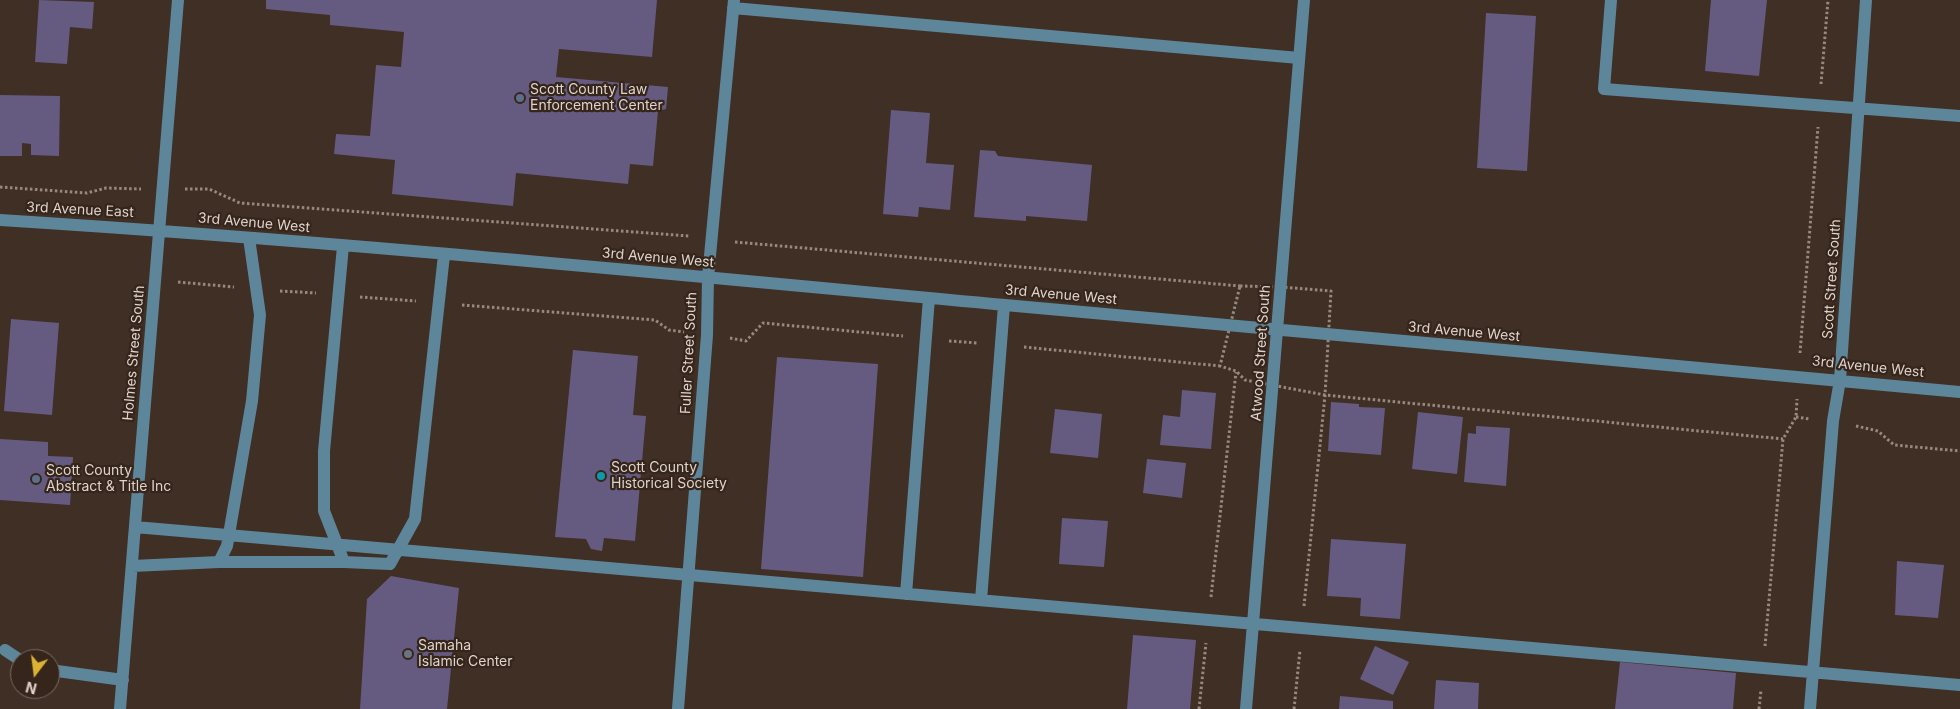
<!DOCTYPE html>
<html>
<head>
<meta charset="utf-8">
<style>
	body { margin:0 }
	#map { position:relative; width:1960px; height:709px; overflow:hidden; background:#402f24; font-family:Inter,sans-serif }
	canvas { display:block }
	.north { position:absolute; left:10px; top:649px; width:50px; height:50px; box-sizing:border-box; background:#35251b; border:1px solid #796b62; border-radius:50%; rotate:195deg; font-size:14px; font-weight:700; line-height:20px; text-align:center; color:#dfd4cd }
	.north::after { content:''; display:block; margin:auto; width:18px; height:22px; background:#dcb233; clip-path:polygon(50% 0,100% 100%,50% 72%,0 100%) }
</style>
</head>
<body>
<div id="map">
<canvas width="1960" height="709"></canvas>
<div class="north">N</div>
</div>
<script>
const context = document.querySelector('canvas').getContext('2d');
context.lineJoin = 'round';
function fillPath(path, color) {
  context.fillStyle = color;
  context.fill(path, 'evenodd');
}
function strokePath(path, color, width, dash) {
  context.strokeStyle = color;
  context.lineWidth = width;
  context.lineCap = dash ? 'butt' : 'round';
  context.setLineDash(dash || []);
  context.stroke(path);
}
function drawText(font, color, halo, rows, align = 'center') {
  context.font = font + ' Inter,sans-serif';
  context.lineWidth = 4.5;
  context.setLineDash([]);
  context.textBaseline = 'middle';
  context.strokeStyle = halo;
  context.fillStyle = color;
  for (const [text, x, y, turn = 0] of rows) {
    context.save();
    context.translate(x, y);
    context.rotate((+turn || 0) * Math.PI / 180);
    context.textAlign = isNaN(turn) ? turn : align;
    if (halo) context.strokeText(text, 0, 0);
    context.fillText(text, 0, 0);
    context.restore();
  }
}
const building = new Path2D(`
	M39,0l55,2 -2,27 -22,-2 -3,37 -32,-2z
	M266,0h391l-5,57 -93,-8 -3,28 112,10 -2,22 -8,2 -5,55 -23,-2 -2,20 -112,-11 -3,33 -121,-12 3,-34 -61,-6 2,-20 34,2 6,-71 25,2 3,-35 -74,-7v-10l-64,-6z
	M1711,0h56l-8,76 -54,-5z
	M1486,13l50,3 -9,155 -50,-3z
	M0,95l60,1 -1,60 -28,-1v-11l-9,-1v13h-22z
	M891,110l39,3 -4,50 28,2 -4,45 -31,-3 -1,10 -35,-3z
	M980,150l15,1 3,5 94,9 -5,56 -61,-5v5l-52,-4z
	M11,319l48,4 -7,92 -48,-4z
	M573,350l65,6 -5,59 13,1 -11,125 -31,-3 -2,13 -11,-2 -5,-10 -31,-2z
	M777,357l101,7 -15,213 -102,-8z
	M1182,390l34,3 -5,56 -51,-4 3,-30 17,2z
	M1331,402l28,2v3l26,1 -4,47 -53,-4z
	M1055,409l47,5 -4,44 -48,-5z
	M1418,412l45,5 -6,57 -45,-5z
	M1476,426l34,2 -4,58 -42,-4 4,-49 8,1z
	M0,439l48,3v14l25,1 -3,48 -70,-5z
	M1147,459l39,4 -4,35 -39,-5z
	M1062,518l46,3 -4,46 -45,-3z
	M1331,539l75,5 -6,75 -40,-3 1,-18 -34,-2z
	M1897,561l47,4 -6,53 -43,-3z
	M391,576l68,12 -12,121h-87l7,-110z
	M1133,635l63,5 -6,69h-63z
	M1375,646l34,16 -16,33 -33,-16z
	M1620,662l116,11 -3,36h-118z
	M1436,680l43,3 -1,26h-44z
	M1340,696l53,5v8h-54z`);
const path = new Path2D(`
	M1821,84l7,-84
	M0,187l87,6 19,-5 35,1
	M185,189h24l31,14 449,33
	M735,242l505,44
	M178,282l56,5
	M1240,286l41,1 50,4 -6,104 -80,-15 -9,-9 -16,-5z
	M280,291l36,2
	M360,297l56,4
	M462,305l193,15 14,10 15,2
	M730,338l16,3 17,-18 140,13
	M949,341l29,2
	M1024,347l196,19
	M1800,353l18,-226
	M1796,417l14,2
	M1856,426l22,5 16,14 66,6
	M1211,597l25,-225
	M1304,606l21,-211 458,44
	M1765,646l18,-207 13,-22 1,-18
	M1199,709l7,-66
	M1294,709l6,-59
	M1759,709l2,-19`);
const minor = new Path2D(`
	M1611,0l-7,89 356,27
	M733,8l566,50
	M0,220c335,21 670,54 1005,85 318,30 637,56 955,87
	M343,246l-19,205v60l20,51 46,2 25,-45 29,-264
	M135,527l1825,158
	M219,562h125
	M132,566l87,-4 8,-16 25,-145 8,-86 -11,-77
	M906,594l23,-296
	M981,600l23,-295
	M5,650l15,10
	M50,670l73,10
	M120,709l58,-709
	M678,709l29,-374 1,-58 26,-277
	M1246,709l58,-709
	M1810,709l23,-288 7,-41 26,-380`);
const markers = [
	[520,98,5,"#5c6f8a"],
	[601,476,5,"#0f9aa8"],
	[36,479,5,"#5c6f8a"],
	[408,654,5,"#6b7280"]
];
const poiNames = [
	["Scott County Law",530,90],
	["Enforcement Center",530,106],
	["Scott County",611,468],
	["Historical Society",611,484],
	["Scott County",46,471],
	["Abstract & Title Inc",46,487],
	["Samaha",418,646],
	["Islamic Center",418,662]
];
const streetNames = [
	["3rd Avenue East",80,210,3],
	["3rd Avenue West",254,223,5],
	["3rd Avenue West",658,258,5],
	["Scott Street South",1832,279,-86],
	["3rd Avenue West",1061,295,5],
	["3rd Avenue West",1464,332,5],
	["Holmes Street South",134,353,-85],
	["Fuller Street South",689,353,-87],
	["Atwood Street South",1261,353,-86],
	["3rd Avenue West",1868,367,6]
];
fillPath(building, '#655b81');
strokePath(path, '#978980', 3, [2.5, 2.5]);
strokePath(minor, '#5e869a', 12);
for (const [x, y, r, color] of markers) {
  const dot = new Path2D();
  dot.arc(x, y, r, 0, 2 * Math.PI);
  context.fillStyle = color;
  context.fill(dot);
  strokePath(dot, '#35251b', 2);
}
drawText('14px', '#dfd4cd', '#35251b', poiNames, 'left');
drawText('14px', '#dfd4cd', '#35251b', streetNames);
</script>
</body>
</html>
